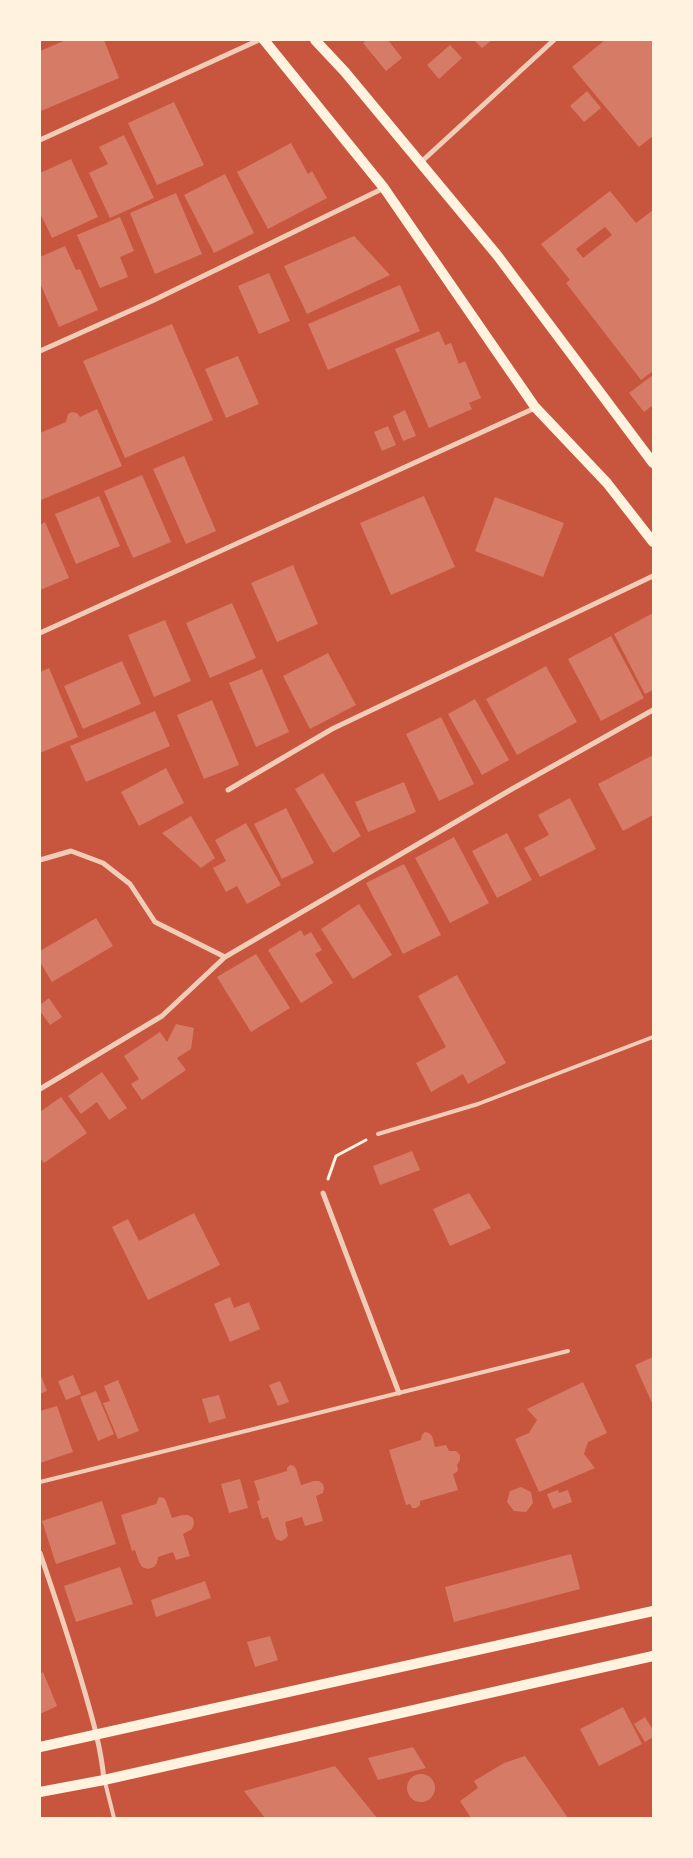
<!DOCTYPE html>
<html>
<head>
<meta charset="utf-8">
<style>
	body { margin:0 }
	#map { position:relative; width:693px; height:1858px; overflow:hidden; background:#c8553d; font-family:Inter,sans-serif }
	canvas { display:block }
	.frame { position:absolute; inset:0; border:41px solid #fff3e0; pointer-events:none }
</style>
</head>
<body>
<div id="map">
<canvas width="693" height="1858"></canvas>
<div class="frame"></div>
</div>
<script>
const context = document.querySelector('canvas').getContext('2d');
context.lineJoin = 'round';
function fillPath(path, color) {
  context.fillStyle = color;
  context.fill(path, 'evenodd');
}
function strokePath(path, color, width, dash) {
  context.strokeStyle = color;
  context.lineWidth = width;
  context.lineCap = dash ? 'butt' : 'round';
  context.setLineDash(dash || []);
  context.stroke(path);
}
const building = new Path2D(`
	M66,40h38l15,38 -78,33 -1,-60z
	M367,40h21l14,18 -16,13 -23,-28z
	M474,40h18l-10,8z
	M605,40h48v96l-14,11 -67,-80z
	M450,45l12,13 -23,21 -12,-14z
	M587,91l14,17 -17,14 -14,-16z
	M174,102l30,63 -47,20 -29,-62z
	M124,135l30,63 -44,20 -21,-45 19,-9 -9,-17z
	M291,143l17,31 4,-3 15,27 -59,31 -31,-57z
	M71,159l27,58 -46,21 -12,-25v-40z
	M225,174l29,59 -40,20 -30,-58z
	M610,191l26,32 17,-13v161l-12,9 -75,-97 4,-3 -29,-36zM605,227l7,8 -29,23 -7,-9z
	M176,193l26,61 -47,20 -25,-61z
	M120,217l14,34 -14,6 8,20 -28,11 -23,-53z
	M354,236l36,39 -83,39 -23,-48z
	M65,246l11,24 4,-1 18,41 -39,17 -19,-44v-26z
	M269,273l21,48 -31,13 -21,-48z
	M400,285l20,46 -92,39 -20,-46z
	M172,324l41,96 -88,38 -42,-97z
	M439,331l6,14 6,-2 8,21 6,-3 16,37 -12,5 3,6 -43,19 -34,-79z
	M238,356l21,48 -33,14 -21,-49z
	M653,375v30l-9,7 -15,-19z
	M97,409l25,57 -81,34 -1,-67 26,-11 2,-8 4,-2 5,1 3,4z
	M405,410l11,26 -13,5 -10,-25z
	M388,426l8,19 -14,6 -8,-19z
	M184,456l32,75 -30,13 -33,-75z
	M142,475l29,67 -38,16 -29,-67z
	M99,496l21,50 -44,18 -21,-50z
	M424,496l31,71 -64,28 -31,-72z
	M495,497l69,26 -21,54 -68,-26z
	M45,522l24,56 -29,12v-65z
	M293,565l25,59 -41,18 -26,-59z
	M232,603l24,55 -46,20 -24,-55z
	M653,613v77l-8,4 -31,-60z
	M165,620l26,61 -37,16 -26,-62z
	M611,636l33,62 -43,23 -33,-62z
	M328,653l28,52 -46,24 -27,-53z
	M122,661l19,43 -58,25 -19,-43z
	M546,666l31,56 -60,33 -31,-56z
	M49,668l29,69 -38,16v-81z
	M262,669l27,63 -33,15 -27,-64z
	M475,699l34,61 -27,15 -34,-61z
	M212,700l27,65 -35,14 -27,-64z
	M155,711l15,35 -84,36 -16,-36z
	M441,717l33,67 -35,17 -33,-67z
	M653,755v60l-30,16 -25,-47z
	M166,768l18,35 -45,23 -18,-34z
	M323,773l38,63 -28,17 -38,-64z
	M404,782l12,30 -48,20 -13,-30z
	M570,798l26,51 -56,28 -16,-29 25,-13 -11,-20z
	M286,808l28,55 -32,16 -28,-55z
	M191,816l24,42 -14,10 -39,-35z
	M246,823l35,62 -34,19 -10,-18 -11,6 -13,-24 13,-7 -11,-21z
	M507,833l25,47 -35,18 -25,-47z
	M454,837l35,66 -39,20 -35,-65z
	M404,864l37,71 -38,19 -37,-71z
	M359,904l33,51 -39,24 -32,-50z
	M96,918l17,28 -61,36 -12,-20v-11z
	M301,930l3,6 7,-4 11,18 -7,4 18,29 -32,20 -33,-53z
	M256,954l34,54 -39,24 -34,-55z
	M457,975l49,88 -38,21 -5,-10 -32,18 -15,-29 30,-16 -28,-51z
	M49,998l13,19 -12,8 -10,-14v-6z
	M176,1024l18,4 -3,21 -14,9 9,12 -44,30 -11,-16 8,-5 -15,-23 36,-24 7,10z
	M102,1072l25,36 -18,12 -12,-18 -16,12 -13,-18z
	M61,1097l26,36 -43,30 -4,-5v-46z
	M412,1151l8,19 -40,15 -7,-19z
	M469,1193l22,35 -41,18 -17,-37z
	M194,1213l26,52 -72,35 -36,-73 16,-8 11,22z
	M230,1297l4,11 15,-6 11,27 -30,13 -16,-38z
	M653,1357v48l-18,-40z
	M40,1373l7,18 -7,3z
	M73,1375l8,19 -15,6 -8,-19z
	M118,1380l21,51 -21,8 -15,-36 7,-2 -6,-15z
	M280,1381l9,21 -11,4 -9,-21z
	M583,1382l24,51 -19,9 -4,12 11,14 -56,24 -24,-53 14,-6 8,-13 -10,-11z
	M96,1391l18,43 -16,7 -18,-44z
	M219,1395l7,23 -17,5 -7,-24z
	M57,1406l16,46 -33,11v-52z
	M425,1432l4,1 3,3 3,11 11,-2 3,6h7l4,4v5l-3,5 1,4 -1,3 -4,2 5,16 -38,11v4l-4,3h-4l-2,-4 -4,1 -17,-55 32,-10 1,-5z
	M290,1465l4,1 2,3 5,16 13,-4h5l4,3 1,4 -1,5 -7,3 7,25 -18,5 -3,-9 -17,5 3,14 -3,3 -4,2 -5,-2 -2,-4 -6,-18 -6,2 -5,-18 3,-1 -6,-19 33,-10v-3z
	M240,1479l8,29 -19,5 -8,-29z
	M521,1487l10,5 2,11 -7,9 -12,-1 -7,-9 3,-11z
	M558,1490l1,3 9,-3 4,12 -19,7 -6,-15z
	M159,1497l5,1 2,3 6,17 10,-3h6l5,3 1,6 -2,5 -9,5 7,22 -14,4 -3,-8 -15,5 -1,6 -3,4 -6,2 -6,-2 -3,-5 -4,-12 -3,1 -11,-36 35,-11z
	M102,1501l14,43 -60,20 -14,-43z
	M571,1554l9,35 -126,33 -9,-35z
	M120,1567l13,37 -57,18 -12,-36z
	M205,1581l6,17 -55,19 -5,-17z
	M270,1636l8,24 -23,7 -8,-25z
	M43,1672l14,34 -17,8v-40z
	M623,1707l19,37 -43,22 -19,-37z
	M645,1717l8,13v7l-8,5 -11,-18z
	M413,1747l13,21 -48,12 -10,-22z
	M525,1756l43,62h-97l-11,-17 18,-13 -4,-7 30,-18z
	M335,1766l42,52h-112l-21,-27z
	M407 1788a14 14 0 1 1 28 0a14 14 0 1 1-28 0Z`);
const path = new Path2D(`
	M328,1179l8,-23 30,-16`);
const service = new Path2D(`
	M378,1134l100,-30 175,-67
	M40,1482l528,-131
	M105,1782l9,36`);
const minor = new Path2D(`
	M40,140l219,-100
	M420,163l134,-123
	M40,351l112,-50 232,-113
	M40,633l495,-225
	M228,790l104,-61 321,-153
	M40,860l31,-9 32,12 27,21 25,38 70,35
	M40,1089l122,-73 63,-59 287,-168 141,-79
	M323,1193l76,200
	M40,1553c15,44 30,88 43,133 9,31 18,61 21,94`);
const secondary = new Path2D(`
	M264,40l120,148 151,219 72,76 46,59
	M315,40l30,32 152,183 156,208
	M40,1747l613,-136
	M40,1792l64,-12 549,-124`);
fillPath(building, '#d67c66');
strokePath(path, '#fff3e0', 3);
strokePath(service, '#f1ccb7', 4);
strokePath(minor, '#f1ccb7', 5);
strokePath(secondary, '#fff3e0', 10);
</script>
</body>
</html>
